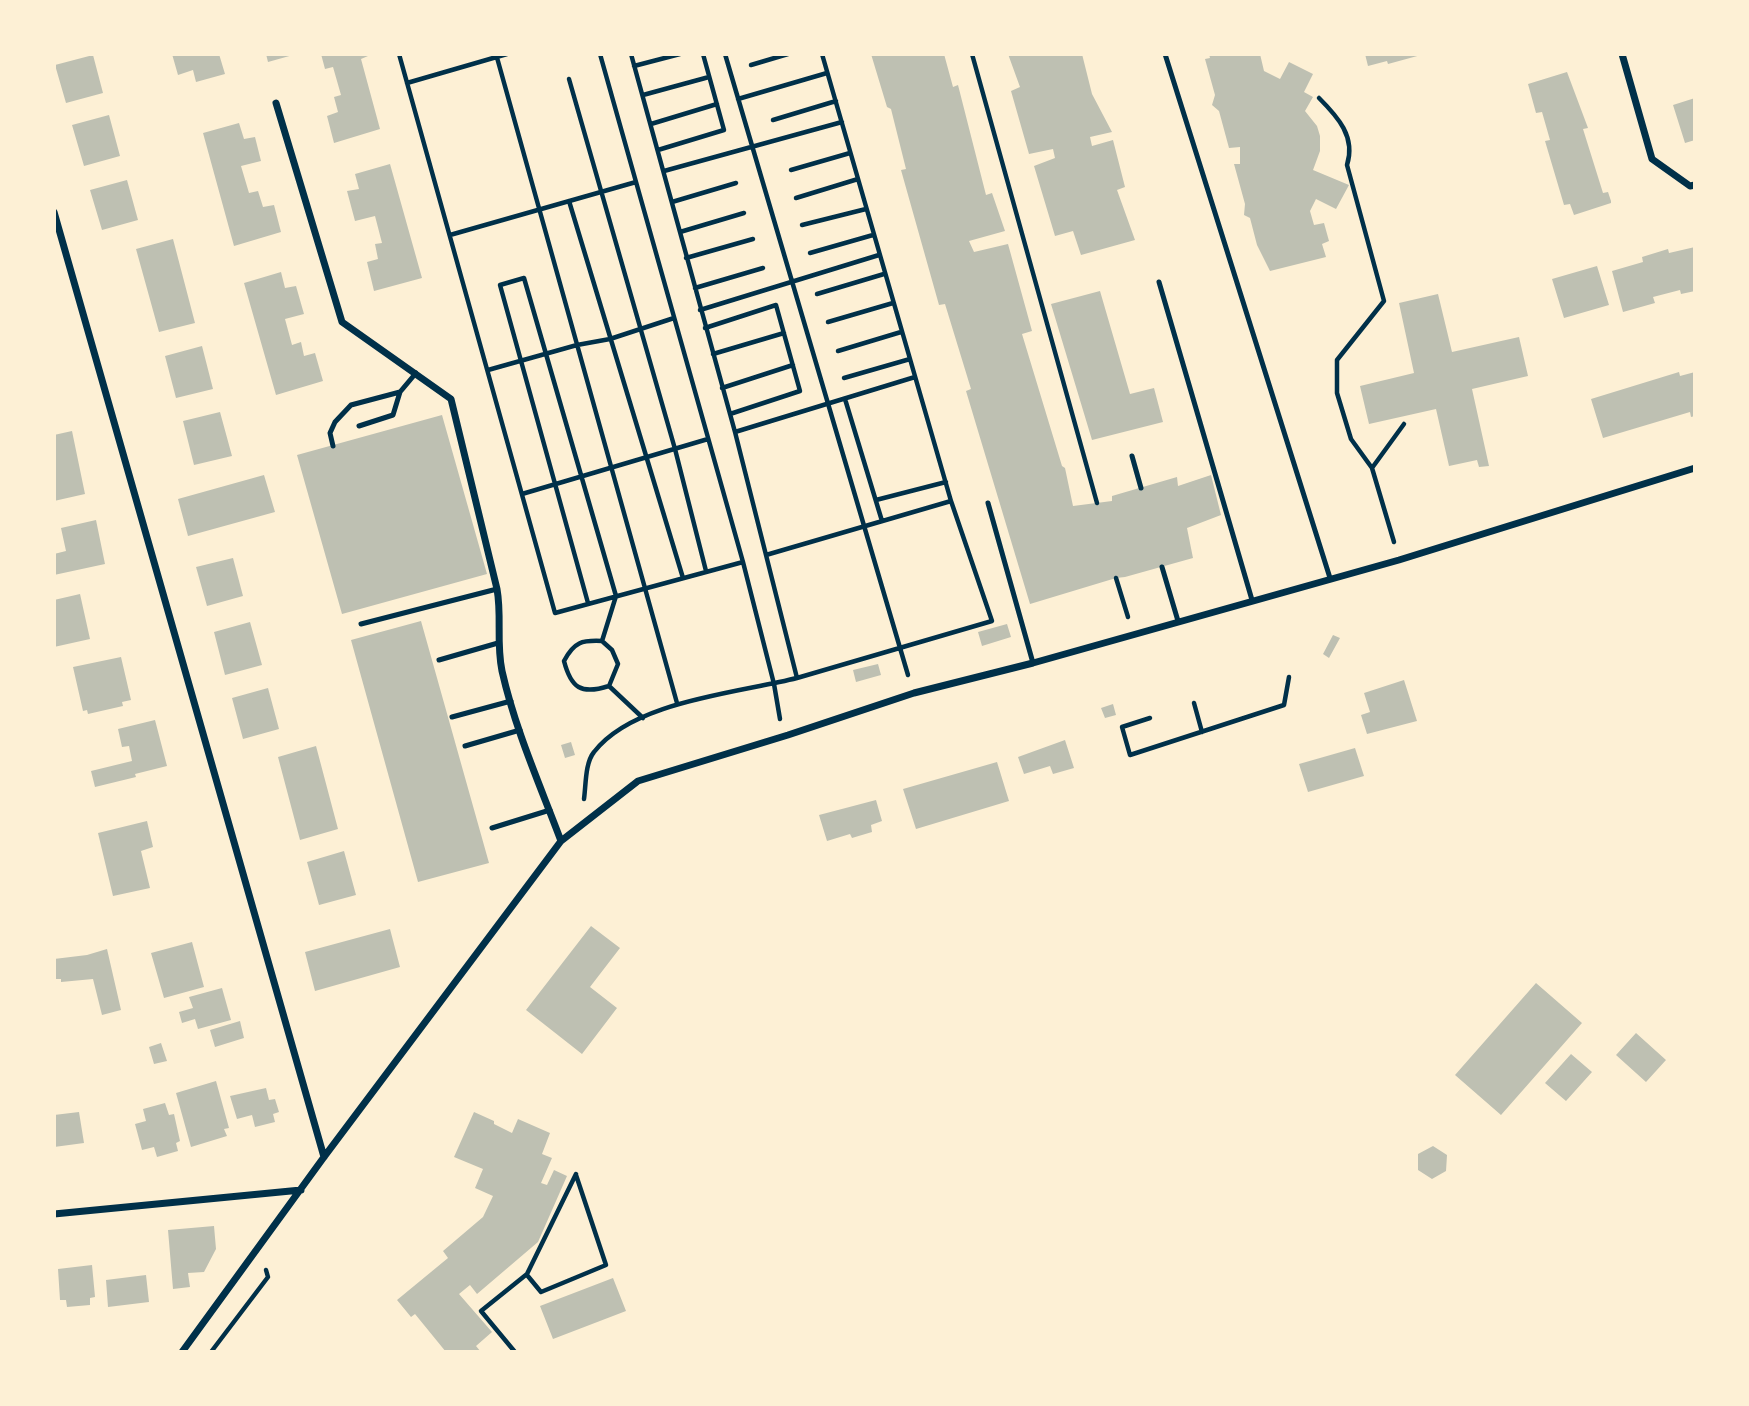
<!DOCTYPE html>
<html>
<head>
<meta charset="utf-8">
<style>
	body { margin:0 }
	#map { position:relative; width:1749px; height:1406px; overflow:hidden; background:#fdf0d5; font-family:"IBM Plex Sans",sans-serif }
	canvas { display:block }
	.frame { position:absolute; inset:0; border:56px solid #fdf0d5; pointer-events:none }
</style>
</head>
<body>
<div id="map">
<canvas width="1749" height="1406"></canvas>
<div class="frame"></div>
</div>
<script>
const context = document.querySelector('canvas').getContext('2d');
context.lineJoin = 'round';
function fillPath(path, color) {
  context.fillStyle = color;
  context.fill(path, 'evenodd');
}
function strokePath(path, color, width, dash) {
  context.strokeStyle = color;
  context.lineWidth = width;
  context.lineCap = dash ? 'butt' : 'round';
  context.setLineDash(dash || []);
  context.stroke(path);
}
const building = new Path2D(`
	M172,54h47l6,20 -29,8 -3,-12 -15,5z
	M266,54h27v1l-25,7z
	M321,54h47v2l-7,3 19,70 -46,14 -7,-27 11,-4 -4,-15 7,-2 -8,-28 -8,2z
	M871,54h73l9,33 5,-2 28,110 6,-2 13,38 -36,10 5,11 34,-8 24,87 -10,3 40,132 3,2 8,38 39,-5v-5l65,-19 1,9 33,-11 10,40 -34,13 6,30 -68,19 -9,1 -86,26 -64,-213 5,-2 -26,-85 -6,1 -38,-135 5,-1 -15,-60 -4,-2z
	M1008,54h74l10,40 20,38 -22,5 2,9 21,-6 12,47 -8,3 18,50 -54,15 -8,-24 -18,5 -21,-70 21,-8 -2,-9 -24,5 -18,-63 9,-4z
	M1209,54h51l4,17 16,8 9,-17 24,12 -9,18 9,5 -8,14 12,15 3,10v15l-7,19 36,15 -13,24 -20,-10 -6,12 4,14 10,-2 5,18 -7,3 4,13 -56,14 -13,-26 -7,-27 -6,-3 1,-11 -11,-40h6v-17l-11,1 -10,-37 -7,-6 3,-10 -10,-36 5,-1z
	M1365,54h56v1l-33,9 -1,-3 -19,5z
	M93,55l10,38 -37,10 -11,-38z
	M1567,72l21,56 -5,1 20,64 5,-1 3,9v2l-37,12 -4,-11 -6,1 -19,-64 5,-1 -8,-28 -6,1 -8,-29z
	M1695,98v42l-10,3 -12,-38z
	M109,115l11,41 -36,10 -12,-41z
	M239,123l5,16 11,-2 6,24 -20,5 8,27 9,-2 5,16 11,-2 7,27 -47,14 -31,-113z
	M390,164l32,114 -48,13 -7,-29 11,-3 -3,-15 7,-1 -7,-27 -20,5 -8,-30 12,-2 -4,-15z
	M127,180l11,40 -36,10 -12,-40z
	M173,239l22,84 -36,9 -23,-83z
	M1695,247v44l-14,3 -1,-4 -27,7 2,6 -32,9 -11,-41 31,-9 -1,-5 26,-8 1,4z
	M1597,266l12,39 -45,13 -12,-39z
	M281,272l4,16 11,-2 8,28 -19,5 7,26 9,-3 3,14 11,-3 8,28 -47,14 -32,-112z
	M1100,291l30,103 24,-6 9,34 -71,18 -41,-136z
	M1438,294l14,58 67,-15 9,39 -56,13 17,77 -10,1 -2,-7 -28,6 -13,-57 -67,15 -9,-38 54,-13 -15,-70z
	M202,346l11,43 -37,9 -11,-42z
	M1679,372l1,4 15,-4v44l-4,1 -1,-5 -87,26 -12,-39z
	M220,412l12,44 -38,9 -11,-44z
	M442,415l45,159 -145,40 -45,-159z
	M72,431l13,63 -31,7v-66z
	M264,475l11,37 -87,24 -10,-37z
	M96,520l9,44 -51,11v-21l12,-3 -5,-23z
	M233,558l10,38 -36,10 -11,-39z
	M80,594l10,45 -36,8v-47z
	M421,621l68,242 -71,19 -67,-242z
	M250,622l12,43 -37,10 -11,-43z
	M1007,624l4,13 -29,9 -4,-14z
	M1333,635l7,3 -11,20 -6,-4z
	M121,657l10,43 -9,2 1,4 -35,8 -1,-4 -4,1 -10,-44z
	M878,664l3,11 -25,7 -3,-12z
	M1404,680l13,41 -50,13 -6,-19 9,-3 -6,-19z
	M268,688l11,41 -36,10 -11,-41z
	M1113,704l3,11 -11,3 -4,-10z
	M155,720l12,46 -32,8 1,3 -41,10 -4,-16 41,-10 -3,-15 -7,1 -4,-18z
	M1065,740l9,28 -21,6 -3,-8 -26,8 -6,-17z
	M571,742l4,13 -10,3 -4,-13z
	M316,746l22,83 -38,11 -22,-83z
	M1355,748l9,28 -56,16 -9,-28z
	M997,762l12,39 -93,28 -13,-40z
	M876,800l6,21 -11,4 1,7 -20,6 -2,-4 -23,7 -8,-26z
	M147,821l6,26 -12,4 9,37 -37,8 -15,-63z
	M344,851l12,44 -37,10 -12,-43z
	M591,926l29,22 -30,39 27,21 -35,46 -56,-44z
	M390,929l10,38 -85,24 -10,-39z
	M192,942l12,45 -40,11 -13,-45z
	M107,949l14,61 -19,5 -9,-36 -32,3v-3h-7v-20l33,-4z
	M1536,983l46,40 -81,92 -46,-40z
	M222,988l9,32 -33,9 -3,-10 -13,4 -3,-11 14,-4 -4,-11z
	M240,1021l4,17 -29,9 -5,-17z
	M1636,1033l30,27 -20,22 -30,-27z
	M161,1043l6,18 -13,3 -5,-17z
	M1571,1054l21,18 -26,29 -21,-18z
	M216,1081l13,47 -5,1 3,7 -36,11 -15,-54z
	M266,1088l3,12 6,-1 4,13 -6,2 2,8 -20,5 -3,-12 -15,4 -7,-23z
	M165,1103l4,12 5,-1 6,27 -4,2 2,8 -21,6 -3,-10 -12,3 -7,-26 11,-3 -3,-12z
	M79,1112l5,31 -30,4v-32z
	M474,1112l20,9v3l18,9 6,-14 32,14 -8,21 10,4 -11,25 6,2 7,-15 13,6 -29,66 -61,52 -7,-9 -11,9 33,38 -16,14 5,6h-35l-31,-38 -4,3 -14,-17 51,-42 -5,-7 40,-34 10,-21 -18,-8 8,-19 -29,-12z
	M1433,1146l14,9 -1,16 -14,8 -14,-9v-16z
	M214,1226l2,23 -12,23 -16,1 2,14 -17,2 -5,-59z
	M92,1265l3,32 -5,1v7l-23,2 -1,-7h-6l-2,-31z
	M146,1275l3,27 -41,5 -2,-27z
	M613,1278l13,33 -73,28 -13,-33z`);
const path = new Path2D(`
	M399,54l156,559 188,-51
	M496,54l181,649
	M600,54l143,508 31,122 6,35
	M631,54l104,378 62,246 195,-57 -41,-120 -129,-447
	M725,54l183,621
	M972,54l125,449
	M751,65l37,-11
	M634,66l46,-12
	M569,79l106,370 31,122
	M407,83l100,-29
	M643,95l66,-18
	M1319,98c19,19 37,39 28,67l37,136 -47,59v33l14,46 21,29 22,74
	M738,99l89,-26
	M773,120l63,-19
	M651,124l66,-20
	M658,150l66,-20 -21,-76
	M791,170l59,-17
	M664,171l178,-49
	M796,198l62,-19
	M569,201l114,377
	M672,202l64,-19
	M802,225l64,-16
	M680,232l64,-19
	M450,235l186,-53
	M810,253l63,-18
	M686,258l67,-19
	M695,288l68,-20
	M817,294l67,-20
	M700,310l179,-55
	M828,322l65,-19
	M705,328l71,-23 24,86 -70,23
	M838,351l63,-19
	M713,354l71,-21
	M488,370l89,-25 33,-6 64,-21
	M844,378l66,-19
	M722,388l71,-23
	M845,399l37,122
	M735,432l180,-55
	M1372,468l32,-44
	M522,494l186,-55
	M876,500l70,-18
	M766,555l185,-54
	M1116,578l12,39
	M588,603l-88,-318 24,-7 92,318 -14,45
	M609,686l9,-22 -6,-14 -10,-9c-20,-1 -28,1 -38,20 7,27 17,34 45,25l34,32
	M1194,703l8,29
	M1150,718l-28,9 8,28 154,-50 5,-28
	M584,799c2,-14 1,-36 10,-47 39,-51 144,-59 203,-74
	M527,1275l14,17 65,-27 -30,-90
	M211,1352l57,-75 -2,-7
	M515,1352l-34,-41 46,-37 49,-100`);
const service = new Path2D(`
	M1165,54l165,524
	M1159,282l93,318
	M359,426l34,-11 7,-23
	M333,446l-3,-13 5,-11 16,-17 49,-13 16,-19
	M1132,456l9,32
	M988,503l45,160
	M1162,567l16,54
	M361,624l136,-35
	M439,660l59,-17
	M452,717l59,-16
	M465,746l55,-16
	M492,828l58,-18`);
const minor = new Path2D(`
	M1622,54l30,105 38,27 5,-1
	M276,103l66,219 109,77 46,190c5,28 -1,53 5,82 13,58 38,114 59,170
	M54,212l270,945
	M54,1214l247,-24
	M182,1352l142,-195 237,-316 77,-60 150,-46 126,-42 119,-30 366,-103 296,-92`);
fillPath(building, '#bec0b2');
strokePath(path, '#003049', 4.5);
strokePath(service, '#003049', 5);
strokePath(minor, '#003049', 7);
</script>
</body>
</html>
